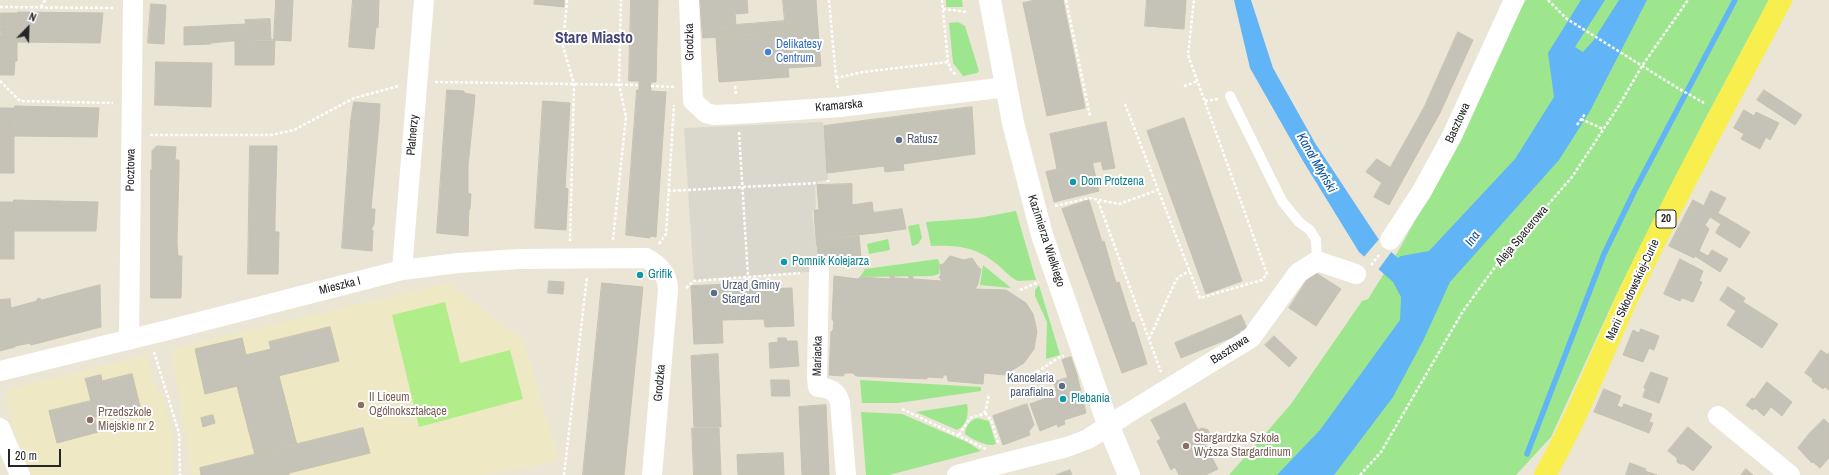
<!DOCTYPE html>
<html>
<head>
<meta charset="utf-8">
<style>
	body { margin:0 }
	#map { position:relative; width:1829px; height:475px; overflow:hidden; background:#ebe5d6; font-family:"Archivo Narrow",sans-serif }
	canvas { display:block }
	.north { position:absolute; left:8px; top:8px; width:40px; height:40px; -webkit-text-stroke:3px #fff; paint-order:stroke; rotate:23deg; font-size:11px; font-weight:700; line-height:16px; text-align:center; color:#262626 }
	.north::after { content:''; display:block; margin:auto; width:14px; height:18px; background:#262626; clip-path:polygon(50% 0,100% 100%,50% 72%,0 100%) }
	.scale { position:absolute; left:8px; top:449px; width:53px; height:18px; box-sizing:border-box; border:2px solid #262626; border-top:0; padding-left:5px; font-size:12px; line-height:14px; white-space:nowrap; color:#262626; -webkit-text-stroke:3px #fff; paint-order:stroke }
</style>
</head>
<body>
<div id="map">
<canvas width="1829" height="475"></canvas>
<div class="north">N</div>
<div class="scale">20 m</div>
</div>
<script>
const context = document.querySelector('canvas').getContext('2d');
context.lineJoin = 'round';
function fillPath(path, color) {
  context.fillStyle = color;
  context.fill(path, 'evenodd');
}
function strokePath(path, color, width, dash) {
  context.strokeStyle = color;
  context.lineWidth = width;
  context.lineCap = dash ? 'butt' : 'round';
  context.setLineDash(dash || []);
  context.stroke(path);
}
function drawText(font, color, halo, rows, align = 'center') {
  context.font = font + ' "Archivo Narrow",sans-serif';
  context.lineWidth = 4;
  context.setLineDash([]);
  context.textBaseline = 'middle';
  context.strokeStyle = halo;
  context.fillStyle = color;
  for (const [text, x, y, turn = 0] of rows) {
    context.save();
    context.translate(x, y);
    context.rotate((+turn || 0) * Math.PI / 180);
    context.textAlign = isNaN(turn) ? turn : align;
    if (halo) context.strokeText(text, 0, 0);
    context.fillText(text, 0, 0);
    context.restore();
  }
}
const education = new Path2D(`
	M448,283l76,58 35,120 -75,14h-292l-21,-126z
	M147,355l9,36 5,-1 12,48 -1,37h-140l-12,-25 -12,-40 -2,-15 4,-6z`);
const green = new Path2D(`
	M946,0h16l1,7h-17z
	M1526,0h243l-66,123 -83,164 -69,150 -35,38h-287l62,-71 71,-103 6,-2 32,-51 62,-114 53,-116z
	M958,22l7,4 14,45 -2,2 -14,3 -10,-13 -4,-40z
	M1016,211l20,69 -18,1c-8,-4 -13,-10 -20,-16 -22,-18 -39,-20 -67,-19l-5,-24 52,-4z
	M919,224l3,14 -4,6 -6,2 -4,-20z
	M888,239l2,11 -21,4 -2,-10z
	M938,259l2,6 -1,9 -7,2 -72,1 5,-8z
	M983,265l28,23 -31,-3z
	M1039,285l21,70 -14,4 1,-37 -12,-26v-6z
	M860,380l121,7v4l-83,12h-36z
	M967,404c2,9 0,22 -10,26l-41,-18z
	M861,412l41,2 65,28 14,9 -92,24h-23z
	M977,418l12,3 7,23c-8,4 -24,-5 -31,-10 0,-7 5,-14 12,-16z`);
const pitch = new Path2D(`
	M445,302l15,61 50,-13 13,49 -104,28 -27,-112z`);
const plaza = new Path2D(`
	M823,122l5,58 -9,1 -4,6 1,21 -4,3 7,60 -125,10 -10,-153z`);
const water = new Path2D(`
	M1234,0h17l22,68 42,75 66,100 17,15 3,-2 28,-5 86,-92 39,-62 -6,-44 33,-53h24l-30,47 8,5 10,-11 26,-41h28l-57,111 -31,49 -109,122 -27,59 -30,56 -59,78h-57l43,-45 80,-110 1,-23 -8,-15 -34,-30 -56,-91 -53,-93z`);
const pier = new Path2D(`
	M1380,238l12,13 -14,19 -15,-12z`);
const stream = new Path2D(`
	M1527,454l77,-200 31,-64 100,-190`);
const building = new Path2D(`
	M276,0h17l-2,41 -17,-1z
	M353,0h26l-1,28 -2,-1 -2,22 -25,-2z
	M535,0h29v7l-30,-3z
	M631,0h27l-2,82h-5v9l-12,-1v-9h-10z
	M700,0h47l1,13 -13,1 1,11 -14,1 1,11 -20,1z
	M783,0h33l2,29 -32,3z
	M1036,0h27l22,108 -38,8 -24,-113z
	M1147,0h39l-2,29 -39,-3z
	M151,4l15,1 -2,39 -16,-1z
	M18,12l85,1 -3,30 -83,-1z
	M1,13h17v9l-17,-1z
	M270,19l1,22h-39l-21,2v1l-27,1v-18l62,-3 -1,-4z
	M1,21l17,1v8l-17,-1z
	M785,21l1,11 -62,5 -1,-11z
	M1,29l17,1 -1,8 -17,-1z
	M818,29l3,37 -33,2 1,9 -70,5 -3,-45z
	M1458,32l15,8 -33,73 -15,-7z
	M0,37l17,1v7h-17z
	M275,40l-1,25h-39v-24z
	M0,45h17v8h-17z
	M0,53h17v8h-17z
	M0,61h15l-1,14h-14z
	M156,62l56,1 -1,44 -56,-2z
	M447,90l17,1v2l11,2 -1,13 -28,-3z
	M637,90l29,2 -10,145 -6,-1v2l-24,-3z
	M1764,90l38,25 -7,10 -38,-25z
	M543,101l27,2 -5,85 3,1 -2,41 -31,-2z
	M354,102l26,2 -1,19 -28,-2z
	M446,105l28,3 -6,58v27l3,1 -1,15h-1l-1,27 -31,-3z
	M15,106l84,2 -2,29 -83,-1z
	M1425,106l15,7 -8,14 -14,-8z
	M972,107l3,47 -72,10 1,6 -19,2 -1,-6 -57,7 -3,-47z
	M0,108h14v8h-14z
	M1744,110l10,6 2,-4 23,11 -9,17 -4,-3 -6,12 -19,-10 3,-5 -10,-6z
	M0,116h14v8h-14z
	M1184,118l58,163 -36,13 -59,-163z
	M1418,119l14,8 -43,78 -15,-8z
	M351,121l28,2 -8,86h4l-1,15 -3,6h2l-1,21 -30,-3z
	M1106,122l9,46 -12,2 -2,-9 -8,2 -1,-2 -35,8 -7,-35z
	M0,124h14v8h-14z
	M0,132h14v8h-14z
	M0,140h14v8h-14z
	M157,146l19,1 -1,13h4v10h-27v-19z
	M250,146h27l-2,72v14h4l-1,42h-30z
	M0,148h14v8h-14z
	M0,156h14v9h-14z
	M1377,159l14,9 -9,15 -16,-11z
	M1092,161l7,30 -45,11 -8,-30z
	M0,165h14v8h-14z
	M151,170h28l-2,72 1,14h4l-1,42h-30z
	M852,184v21l20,-3 4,31 -60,6 -2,-29h5l-2,-25z
	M1711,191l15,7 -8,15 -14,-7z
	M14,200l84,2 -2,29h-82z
	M1089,200l13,42 2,-1 12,42 3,-1 13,41 2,-1 13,42 -25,9 -60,-164z
	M1693,200l32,17 25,15 -7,11 -24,-16 2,-3 -11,-7 -5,8 4,4 -10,22 9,5 4,-6 16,9 -8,13 -25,-16 -1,2 -25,-12z
	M0,202h14v9h-14z
	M902,209l4,20 -30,4 -3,-20z
	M0,211h14v8h-14z
	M0,219h14v8h-14z
	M0,227h14v8h-14z
	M1719,227l24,16 -3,5 -24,-15z
	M0,235h14v7l-14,1z
	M859,236l2,21 -42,4 -3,-22z
	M14,242v9h-14v-8z
	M0,251h14v8h-14z
	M950,256l14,4 8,-2 7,10 2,1 -3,15 -3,5 31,1 20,13 7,11 4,17 -3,18 -10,14 -20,12 -20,-2 -1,11 -35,-3 -1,-6h-4v3l-16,-1v2l-71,-3 -3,-3h-8l-2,3 -14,-1 2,-43 2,-2 1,-8 -2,-3 2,-43 24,3 2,-2 30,2v-3h4v2l15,1v-3l4,1v2l29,2 -3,-4 2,-2 -1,-10 3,-1z
	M1680,259l23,12 -4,10 3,1 -9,20 -11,-4 -2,3 -16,-7z
	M1313,271l28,18 -25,37 -27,-18z
	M549,281l15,1 -1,12 -15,-1z
	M602,283l41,4 -19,188h-41z
	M764,283l1,6 27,-1 2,38 -29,1 -1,-8 -42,1 1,23 -29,1 -3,-58z
	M100,285l1,42 -70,18 -1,-2 -15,3 -4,-38 26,-7v-2l3,-1 1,2z
	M1728,287l17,11 -2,4 35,22 -16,24 -35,-23 9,-14 -16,-11z
	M10,299l5,48 -15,4v-51z
	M1241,315l6,13 -7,3v2l-7,4 -52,21 -6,-15z
	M330,327l9,34 -134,33 -10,-45 47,-11 4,17 25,-6 -2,-7z
	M1641,329l18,7 -5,14 -5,-2 -6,14 -20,-7 10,-25 6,3z
	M1274,336l23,22 -8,9 -24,-22z
	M778,338h8l1,3h10l2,25 -29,2 -1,-25 9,-1z
	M1821,350l7,5 1,-3v38l-4,-3 -2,2 -11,-8 1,-2 -8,-6z
	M718,354l3,73h-27l-3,-71z
	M1071,357l6,18 -9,3 -6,-18z
	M1651,372l17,6 -6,17 -18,-7z
	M132,374l8,32 -45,11 -8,-32z
	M101,375l1,6 -15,4 -2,-6z
	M1077,375l9,38 -22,7 1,4 -7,3 -1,-3 -17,7 -10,-27 27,-10 -3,-12z
	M279,376l18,69 -42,10 -18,-69z
	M771,380h18l1,16h-18z
	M1767,382l25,20 -10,14 -11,-9 -7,9 -9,-8 -2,2 -7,-5 6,-7 2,1z
	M1604,389l17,7 -4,10 6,2 -5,13 -24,-9z
	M1646,389l16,6 -3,8 -16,-6z
	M91,401l7,31 -41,11 -8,-32z
	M1185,403l13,27 4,-2 6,2 2,5 -2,6 -4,2 14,26 -12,6h-27l-4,-8 -4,3 -14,-29 4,-2 -10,-19z
	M1027,404l7,21 -5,6 1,4 -27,10 -10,-29z
	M1624,404l28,10 -3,8 4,1 -4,10 -31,-12z
	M826,405l3,70h-27l-3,-68z
	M213,415l2,8 -12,4 -2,-9z
	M1824,419l5,5v26l-19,-17z
	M1688,427l24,20 -19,24 -9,-7h-4l-3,-2v-4l-9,-7z
	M363,428l7,25 -81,20v2h-88l-1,-7z
	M692,428h27l2,47h-27z
	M1810,433l19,17v8l-9,10 -7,-6 -1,1 -14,-15z
	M783,453l1,22h-46l-1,-20z
	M1630,463l16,6 -1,2 12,4h-31z
	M1746,469l7,6h-12z
	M1070,470l2,5h-16z`);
const path = new Path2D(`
	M567,0l-4,46 11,38 -4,157
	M829,0l7,78
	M942,0l6,62
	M1066,0l24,116
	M1548,0l19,19 109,68 28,16
	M0,7l115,1
	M41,7l4,-7
	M943,9l25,3
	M0,81l20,20 93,2
	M435,82l204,3
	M651,86l23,1
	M735,86l1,9
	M1184,86l14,-5
	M838,88l-2,-10 27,-6 85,-10 3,8 5,5
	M1205,101l13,-2
	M1125,104l75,194 62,-18 5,-6 -79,-219 6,-55
	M1581,119l22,10
	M1577,125l8,-11
	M739,132l9,145
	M150,135h121l23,-5 60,-32 45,-12
	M828,182v-2
	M668,191l150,-8
	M1098,201l63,171
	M1055,206l34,-8 30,6 39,-14
	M613,240l13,-123 -7,-33 2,-84
	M659,244l7,-10 8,-129
	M1371,265l8,-10
	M686,288l8,-7 106,-8
	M1020,290l19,-8
	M1149,339l27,-59 4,-4 10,-5
	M154,352l25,81 1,42
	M1037,372l21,-14 6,-2
	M902,409l84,40
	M985,413l6,7 8,25
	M959,435l11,-17c20,-5 14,-5 19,-23
	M564,475l23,-198
	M1360,475l21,-23 82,-141 38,-52 71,-82 46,-70 24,-41 46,-66`);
const lane = new Path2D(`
	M1230,96l52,105 17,21 11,8 6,10 1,21`);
const street = new Path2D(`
	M689,0l4,101 13,12 8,2 24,-1 102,-7 167,-20
	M1390,240l32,-49 30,-55 62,-136
	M402,270l22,-270
	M819,271l-2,107 1,9c12,1 19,4 22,16l6,72
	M129,340l4,-340
	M0,371l172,-42 230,-59 56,-7 61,-4 127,-1c14,8 22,16 22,32l-16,185
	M1718,416l72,59
	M0,428l20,47
	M957,475l110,-28 21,-8 37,-24 126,-77 47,-65 19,-12 39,13`);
const secondary = new Path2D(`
	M990,0l23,123 29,112 67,192 20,48`);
const primary = new Path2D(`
	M1545,475c32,-56 55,-117 82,-176 47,-101 102,-200 154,-299`);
const markers = [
	[768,52,4,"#3f7fe0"],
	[899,140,4,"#5c6f8a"],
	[1073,182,4,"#0f9aa8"],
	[784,262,4,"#0f9aa8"],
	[640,275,4,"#0f9aa8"],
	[714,293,4,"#5c6f8a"],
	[1062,386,4,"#5c6f8a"],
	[1063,399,4,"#0f9aa8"],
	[361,405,4,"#8d6e63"],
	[90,420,4,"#8d6e63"],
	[1186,446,4,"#8d6e63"]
];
const shields = [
	[1666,219,20]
];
const shieldNames = [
	["20",1666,219]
];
const streetNames = [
	["Grodzka",690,42,-91],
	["Kramarska",839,106,-5],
	["Basztowa",1458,123,-65],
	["Płatnerzy",413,135,-85],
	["Pocztowa",131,170,-89],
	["Aleja Spacerowa",1522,236,-50],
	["Kazimierza Wielkiego",1046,241,72],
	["Mieszka I",340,286,-14],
	["Marii Skłodowskiej-Curie",1633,290,-65],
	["Basztowa",1230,350,-33],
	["Mariacka",818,356,-89],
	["Grodzka",660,383,-85]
];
const shopNames = [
	["Delikatesy",776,45],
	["Centrum",776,59]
];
const serviceNames = [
	["Ratusz",907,140],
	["Urząd Gminy",722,286],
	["Stargard",722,300],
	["Kancelaria",1054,379,"right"],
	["parafialna",1054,393,"right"]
];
const cultureNames = [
	["Dom Protzena",1081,182],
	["Pomnik Kolejarza",792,262],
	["Grifik",648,275],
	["Plebania",1071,399]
];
const educationNames = [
	["II Liceum",369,398],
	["Ogólnokształcące",369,412],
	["Przedszkole",98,413],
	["Miejskie nr 2",98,427],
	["Stargardzka Szkoła",1194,439],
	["Wyższa Stargardinum",1194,453]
];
const waterNames = [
	["Kanał Młyński",1316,163,60],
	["Ina",1473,239,-55]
];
const districtNames = [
	["Stare Miasto",594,39]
];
fillPath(education, '#eee8c4');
fillPath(green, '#9de68e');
fillPath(pitch, '#b1ee89');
fillPath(plaza, '#dad8cd');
fillPath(water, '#61b4f5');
fillPath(pier, '#ebe5d6');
strokePath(stream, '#61b4f5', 5.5);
fillPath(building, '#c5c2b7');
strokePath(building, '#c5c2b0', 1);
strokePath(path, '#fff', 2.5, [3, 2]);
strokePath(lane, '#fff', 10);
strokePath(street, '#fff', 20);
strokePath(secondary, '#fff', 22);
strokePath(primary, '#f8ef4e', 22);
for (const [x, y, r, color] of markers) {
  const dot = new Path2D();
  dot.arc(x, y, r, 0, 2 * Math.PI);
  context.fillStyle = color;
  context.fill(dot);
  strokePath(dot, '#fff', 1.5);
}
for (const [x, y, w] of shields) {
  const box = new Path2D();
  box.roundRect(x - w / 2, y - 9, w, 18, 3);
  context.fillStyle = '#fff';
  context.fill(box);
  strokePath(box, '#262626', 1);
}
drawText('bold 11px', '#262626', null, shieldNames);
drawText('12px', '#262626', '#fff', streetNames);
drawText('12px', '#366cbe', '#fff', shopNames, 'left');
drawText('12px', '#4e5e75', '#fff', serviceNames, 'left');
drawText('12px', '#0d838f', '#fff', cultureNames, 'left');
drawText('12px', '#785e54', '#fff', educationNames, 'left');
drawText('italic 13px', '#054d9c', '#fff', waterNames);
drawText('bold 16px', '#454579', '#fff', districtNames);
</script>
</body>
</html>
